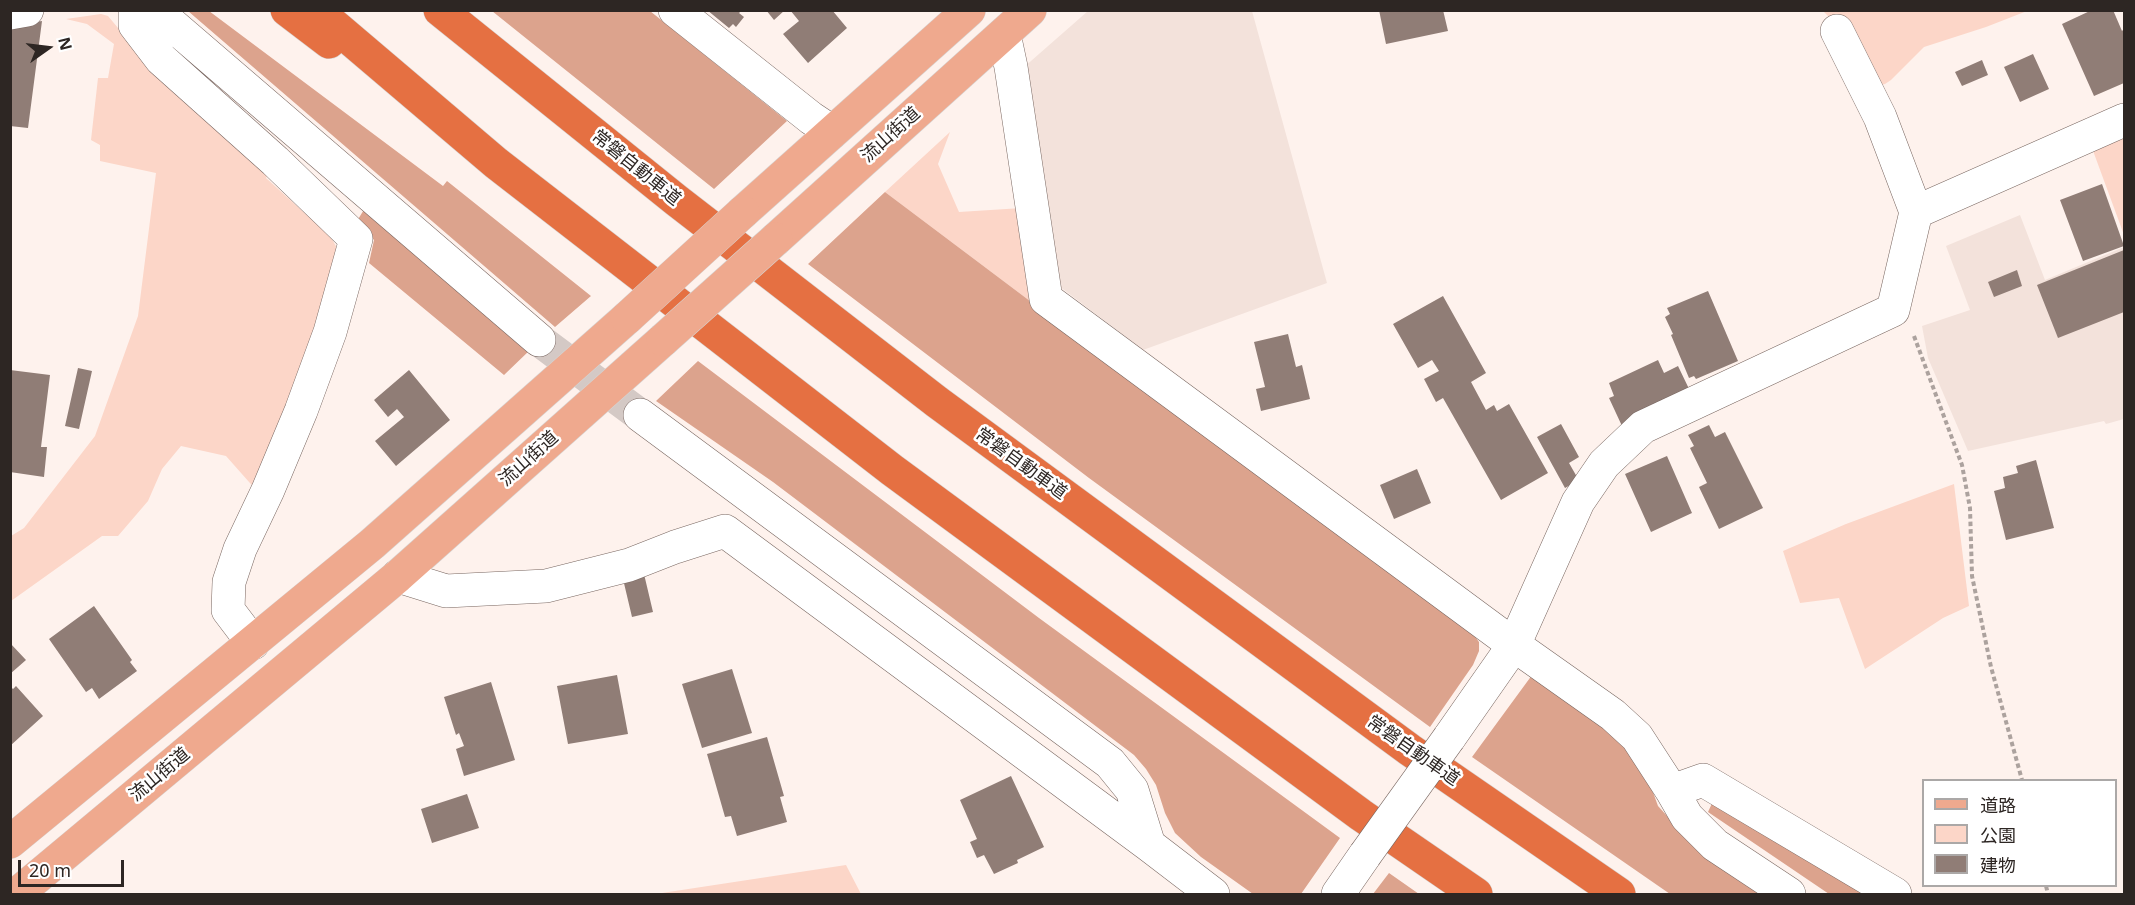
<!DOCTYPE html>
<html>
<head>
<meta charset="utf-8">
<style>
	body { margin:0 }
	#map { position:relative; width:2135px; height:905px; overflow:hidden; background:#fef2ed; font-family:"Noto Sans","Noto Sans JP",sans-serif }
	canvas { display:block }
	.frame { position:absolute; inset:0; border:12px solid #2d2623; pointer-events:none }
	.legend { position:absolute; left:1922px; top:779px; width:195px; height:108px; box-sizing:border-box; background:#fff; border:2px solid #aba8a7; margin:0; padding:8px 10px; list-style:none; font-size:18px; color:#2d2623 }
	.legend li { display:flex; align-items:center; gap:12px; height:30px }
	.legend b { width:30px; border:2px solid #aba8a7 }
	.north { position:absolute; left:18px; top:18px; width:60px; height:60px; -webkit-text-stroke:4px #fff; paint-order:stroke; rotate:76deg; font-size:16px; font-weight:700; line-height:24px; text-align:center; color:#2d2623 }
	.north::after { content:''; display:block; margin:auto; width:21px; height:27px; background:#2d2623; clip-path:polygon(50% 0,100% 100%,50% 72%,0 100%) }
	.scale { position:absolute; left:18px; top:860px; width:106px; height:27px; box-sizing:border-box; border:3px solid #2d2623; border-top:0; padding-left:8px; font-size:18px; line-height:21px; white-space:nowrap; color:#2d2623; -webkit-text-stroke:4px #fff; paint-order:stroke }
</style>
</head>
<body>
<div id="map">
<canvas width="2135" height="905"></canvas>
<div class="frame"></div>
<ul class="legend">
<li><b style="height:8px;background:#efa98e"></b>道路</li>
<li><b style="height:16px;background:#fcd6c8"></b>公園</li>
<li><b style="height:16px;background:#907d76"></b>建物</li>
</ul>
<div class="north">N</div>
<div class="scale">20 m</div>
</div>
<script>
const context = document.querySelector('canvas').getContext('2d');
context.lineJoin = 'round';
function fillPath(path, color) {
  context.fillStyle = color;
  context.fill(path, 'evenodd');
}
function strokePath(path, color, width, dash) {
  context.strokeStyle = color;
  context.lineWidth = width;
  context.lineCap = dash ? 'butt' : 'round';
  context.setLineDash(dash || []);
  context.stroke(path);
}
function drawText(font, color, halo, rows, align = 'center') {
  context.font = font + ' "Noto Sans","Noto Sans JP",sans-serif';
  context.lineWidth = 5;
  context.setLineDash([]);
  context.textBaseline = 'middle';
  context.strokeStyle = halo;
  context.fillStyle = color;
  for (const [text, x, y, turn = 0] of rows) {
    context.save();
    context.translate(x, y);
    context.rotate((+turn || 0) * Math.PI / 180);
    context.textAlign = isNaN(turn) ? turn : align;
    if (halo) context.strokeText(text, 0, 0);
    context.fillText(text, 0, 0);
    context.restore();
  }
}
const built = new Path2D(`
	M1088,11h164l75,272 -184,67 -88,-67 -32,-215z
	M2020,215l25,65 79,-33v172l-18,5 -2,-3 -136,30 -40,-93 -6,-32 48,-16 -24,-64z`);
const green = new Path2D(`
	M1823,11h204l-41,16 -62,20 -33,33 -6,4 -13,3 -33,-60z
	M101,14l7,2 31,37 130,119 -3,6 65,59 9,17 -83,237 -31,-35 -45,-10 -19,23 -14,32 -30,35h-16l-91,65v-65l13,-8 71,-92 43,-120 18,-143 -56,-12v-16l-9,-5 7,-62h10l6,-34 -27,-20 -21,-5z
	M950,132l-12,32 21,48 63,-4 12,96 -149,-112z
	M2124,134v101l-32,-87z
	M1954,484l15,122 -26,12 -78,51 -26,-71 -39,5 -17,-52 63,-27z
	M846,865l15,29h-209l10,-1z`);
const forest = new Path2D(`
	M188,11h21l234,175 4,-5 144,115 -36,31z
	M492,11h158l137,110 -73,68z
	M885,192l512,385 71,50 11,15v9l-6,14 -43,62 -341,-249 -281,-214z
	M365,208l165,142 -26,25 -135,-112 5,-23 -17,-19z
	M698,361l341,257 301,220 -39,56h-48l-52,-37 -26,-24 -10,-20 -9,-28 -10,-16 -12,-14 -361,-273 -117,-81z
	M1535,671l90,66 17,25 16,44 20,22 94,66h-102l-198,-137z
	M1714,799l157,95h-42l-121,-82z
	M1389,873l30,21h-46z`);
const building = new Path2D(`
	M707,10h35l-3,3 5,4 -8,10 -3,-3 -4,4z
	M766,10h19l-11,10z
	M790,10h42l15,18 -39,35 -25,-29 16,-13z
	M1379,10h64l5,21 -62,13z
	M2092,10h21l9,21 2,-2v54l-30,13 -32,-72z
	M42,21l-14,107 -18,-2v-100z
	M2033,54l16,35 -29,13 -16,-35z
	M1982,60l6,15 -26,11 -7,-14z
	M2102,184l22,62 -41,15 -23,-61z
	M2124,250v62l-66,26 -21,-53z
	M2017,270l5,16 -28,11 -6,-15z
	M1708,291l30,70 -42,18 -2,-3 -5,2 -18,-43 2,-1 -8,-17 5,-3 -3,-6z
	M1443,296l43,77 -15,9 15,28 8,-5 3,6 12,-7 39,69 -47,27 -58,-102 -7,4 -12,-23 15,-8 -7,-11 -14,8 -25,-44z
	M1288,334l8,33 6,-2 8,34 -49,12 -5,-22 9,-2 -11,-45z
	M1658,360l6,13 14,-7 13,27 -69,33 -13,-28 5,-2 -5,-13z
	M78,368l14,3 -13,58 -14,-3z
	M10,370l40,5 -9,72h6l-3,30 -34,-5z
	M409,370l41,50 -54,46 -21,-25 29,-24 -7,-8 -9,8 -14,-17z
	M1561,424l18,33 -10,6 8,14 -3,6 -9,5 -28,-51z
	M1709,425l6,12 10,-5 38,76 -44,21 -20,-42 8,-4 -17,-35 4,-2 -6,-11z
	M1667,456l25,57 -41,19 -26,-58z
	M2036,460l18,68 -48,12 -12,-49 11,-3 -2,-11 15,-4 -2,-7z
	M1417,469l14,34 -37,16 -14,-34z
	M644,574l9,38 -21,5 -9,-38z
	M94,606l38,54 -2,2 7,9 -38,28 -7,-11 -6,4 -37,-53z
	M10,643l16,17 -16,14z
	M732,669l20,64 -50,15 -20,-64z
	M617,675l11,59 -60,10 -11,-58z
	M491,682l24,78 -51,16 -8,-27 8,-3 -5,-13 -3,2 -12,-38z
	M10,686l3,3 3,-3 27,30 -33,30z
	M767,737l17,59 -4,1 7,25 -50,14 -6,-20 -6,1 -18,-63z
	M1011,776l33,71 -27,13 1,3 -24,11 -10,-19 -7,3 -7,-16 7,-3 -17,-39z
	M467,794l12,34 -47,15 -11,-34z`);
const minorTunnel = new Path2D(`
	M539,340l101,75`);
const path = new Path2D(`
	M1914,336l48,129 8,43 2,68 19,91 31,113
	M2046,886l2,8`);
const minor = new Path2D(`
	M135,10v15l26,34 114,102 81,78 -26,93 -29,79 -33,79 -28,59 -11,33 -1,28 25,33
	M155,10l384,330
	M675,10l136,108 21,14
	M10,13l17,-3
	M1837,31l43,86 36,95
	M1004,34l7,33 35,232 468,346 99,70 24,22 35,54 15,26 28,28 74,49
	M640,415l470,348 22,27 17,55
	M398,576l48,15 100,-5 83,-21 46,-18 50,-16 424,314 64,49
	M1449,738l65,-93 64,-143 26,-38 39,-37 250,-117 23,-98 208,-92
	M1672,791l31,-11 192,114
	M1338,894l27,-39`);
const major = new Path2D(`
	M743,212l226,-202
	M776,239l254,-229
	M10,842l362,-298 255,-226
	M17,894l381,-318 265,-236`);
const highway = new Path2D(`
	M287,10l42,32
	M316,10l180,153 396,307 469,345 115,79
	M440,10l236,190 261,202 473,348 209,144`);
const minorBridge = new Path2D(`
	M1365,855l84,-117`);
const majorBridge = new Path2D(`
	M627,318l116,-106
	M663,340l113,-101`);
const streetNames = [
	["流山街道",891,135,-42],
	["常磐自動車道",636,168,39],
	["流山街道",529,459,-42],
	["常磐自動車道",1021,464,36],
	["常磐自動車道",1413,751,35],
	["流山街道",160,775,-40]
];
fillPath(built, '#f3e2db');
fillPath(green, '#fcd6c8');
fillPath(forest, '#dca38d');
fillPath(building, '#907d76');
strokePath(minorTunnel, '#d4c9c5', 33, [33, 16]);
strokePath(minor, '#796761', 34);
strokePath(major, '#d5d4d3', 34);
strokePath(highway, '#d5d4d3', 34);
strokePath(path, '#aca29e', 4, [4.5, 3]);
strokePath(minor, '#fff', 33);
strokePath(major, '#efa98e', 33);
strokePath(highway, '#e57042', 33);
strokePath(minorBridge, '#796761', 34, []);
strokePath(majorBridge, '#d5d4d3', 34, []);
strokePath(minorBridge, '#fff', 33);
strokePath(majorBridge, '#efa98e', 33);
drawText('18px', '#2d2623', '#fff', streetNames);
</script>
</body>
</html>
